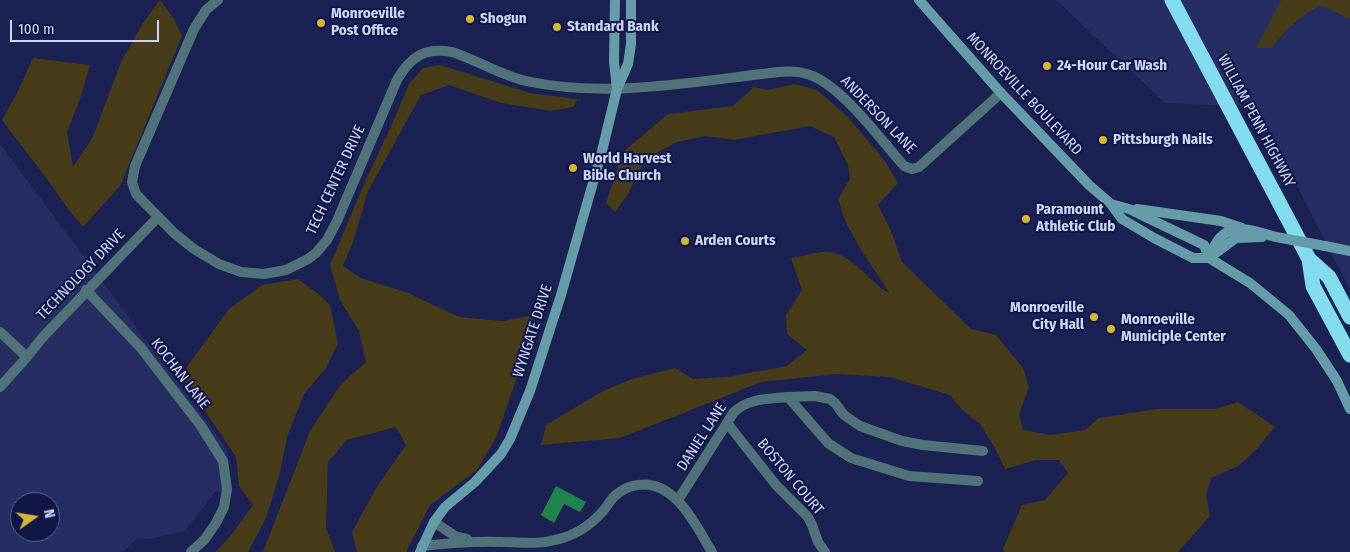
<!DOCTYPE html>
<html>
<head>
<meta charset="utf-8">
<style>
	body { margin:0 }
	#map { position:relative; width:1350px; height:552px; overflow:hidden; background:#1b2152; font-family:"Fira Sans Condensed",sans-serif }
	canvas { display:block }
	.north { position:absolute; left:10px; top:492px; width:50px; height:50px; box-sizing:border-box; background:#121646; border:1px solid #5d628c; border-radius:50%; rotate:77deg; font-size:14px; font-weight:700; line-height:20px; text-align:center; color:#cdd5f5 }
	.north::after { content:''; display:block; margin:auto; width:18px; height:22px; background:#d6b534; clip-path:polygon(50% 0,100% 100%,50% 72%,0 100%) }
	.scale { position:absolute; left:10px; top:20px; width:149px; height:22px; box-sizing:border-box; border:2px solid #cdd5f5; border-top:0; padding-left:6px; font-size:15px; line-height:18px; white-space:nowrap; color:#cdd5f5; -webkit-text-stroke:4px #121646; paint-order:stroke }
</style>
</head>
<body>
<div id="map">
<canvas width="1350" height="552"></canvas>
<div class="north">N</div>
<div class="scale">100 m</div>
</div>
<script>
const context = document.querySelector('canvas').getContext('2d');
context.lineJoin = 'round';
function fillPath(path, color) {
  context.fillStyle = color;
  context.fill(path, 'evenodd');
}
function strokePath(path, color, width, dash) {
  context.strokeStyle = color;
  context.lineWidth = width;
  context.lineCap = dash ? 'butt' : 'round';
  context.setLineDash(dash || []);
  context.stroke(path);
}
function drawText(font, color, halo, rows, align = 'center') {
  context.font = font + ' "Fira Sans Condensed",sans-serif';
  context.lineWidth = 4;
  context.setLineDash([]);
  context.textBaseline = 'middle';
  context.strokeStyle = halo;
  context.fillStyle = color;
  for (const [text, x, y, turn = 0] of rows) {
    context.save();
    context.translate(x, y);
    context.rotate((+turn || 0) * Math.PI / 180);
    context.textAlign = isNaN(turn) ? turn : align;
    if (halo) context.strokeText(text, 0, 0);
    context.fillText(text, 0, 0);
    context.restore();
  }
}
const built = new Path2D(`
	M1056,0h294v290l-93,-183 -92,-4z
	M0,144l227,305 5,43h-17l-30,39 -35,8 -12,-1 -15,14h-123zM20,502h30v30h-30z`);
const green = new Path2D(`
	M160,0l14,19 8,17 -62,150 -37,41 -14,-17 -22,-31 -45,-59 15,-27 16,-35 57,7 -9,31 -14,36 6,35 20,-30 28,-75 22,-39z
	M1281,0h69v19l-30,-14c-21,13 -33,22 -48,43h-16z
	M440,65l90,28 48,6 -5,8 -22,4 -50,-8 -52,-18 -28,10 -53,96 -14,48 -11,27 18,12 47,15 51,24 43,4 33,-6 -18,62 -21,61 -19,32 -47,35 -24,47h-49l-5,-20 24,-44 30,-43 -10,-18 -49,13 -19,22 -2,66 9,24h-72l47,-121 31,-47 25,-22 -7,-31 -19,-31 -10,-35 34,-81 29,-62 16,-38 14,-16z
	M794,84l23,6 30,26 38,45 13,22 -20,22 13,26 11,31 69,67 25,6 27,33 6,19 -10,27 4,16 28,5 34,-5 14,-12 59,-9h57l23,-7 37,25 -19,23 -18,16 -27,12 -5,18 4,20 -32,36h-174l-1,-3 19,-44 23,-5 23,-27 -9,-13h-23l-31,9 -10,-21 -15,-24 -17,-13 -13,-16 -60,-18 -54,-3 -75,8 -141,56 -79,7 5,-20 57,-34 29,-12 43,-11 18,11 34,-2 60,-11 20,-16 -20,-16 -1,-19 16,-25 -11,-32c10,-1 30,-8 39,-6 26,5 39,30 60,42l-27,-41 -17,-30 -8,-24 12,-20 -2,-14 -14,-28 -24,-11 -76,14 -28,-4 -29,6 -32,17 -17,35 -13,18 -9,-9 17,-51 45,-38 65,-8 21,-19 14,3z
	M298,279l18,13 14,13 8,38 -12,25 -22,26 -17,43 -7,36 -14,45 -18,34h-32l15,-17 22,-30 -14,-19 -3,-29 -55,-82 48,-66 33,-24z`);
const water = new Path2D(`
	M556,486l30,16 -6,10 -16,-8 -10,19 -13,-8z`);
const street = new Path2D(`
	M218,0l-12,10 -12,19 -59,137 -3,16 4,12 38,39 20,16 25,15 22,8 23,2 22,-4 22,-11 8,-6 11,-13 10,-19 60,-141c13,-23 28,-33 55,-28 25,8 48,23 74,29 83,18 170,0 253,-9 11,-1 21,-1 31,3 32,11 71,65 94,91l8,3 7,-2 82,-74
	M86,290l55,58 60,78 22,35 4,28 -3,18 -8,16 -11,16 -14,13
	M0,332l27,25
	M0,387l27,-30 15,-19 116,-121
	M788,397l27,-1 15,3 5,4 9,12 16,11 42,15 21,4 60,6
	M727,423l49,62 32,32 4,8 6,17 7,10
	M678,500l56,-88c15,-14 35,-13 54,-15l40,46 23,15 58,18 69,5
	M434,522l21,14 12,3
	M422,546c27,-3 53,-5 80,-4 18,0 36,3 53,-2 19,-4 35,-14 48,-29 5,-5 8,-13 14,-17 6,-5 14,-8 21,-9 37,-6 58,41 74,67`);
const secondary = new Path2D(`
	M615,0l-1,62 3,27
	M919,0l82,93 88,92 22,19 11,15 32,19 39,20h16l41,25 39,32 27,34 21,32 13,28
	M1111,204l18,5 75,36 5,13
	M1137,209l84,12 21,7
	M1325,246l25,5
	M1209,258c14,-40 35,-30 67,-21
	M1209,258l27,-20 26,-1
	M420,552l14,-30 11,-15 30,-25 26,-28 9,-15 20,-48 31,-96 41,-144 15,-62 11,-25 3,-20v-44`);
const highway = new Path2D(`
	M1172,0l137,259 4,27 37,69
	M1309,259l20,18 21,40`);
const secondaryBridge = new Path2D(`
	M1276,237l49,9`);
const markers = [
	[470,19,5,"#d6b534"],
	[321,23,5,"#d6b534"],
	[557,27,5,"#d6b534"],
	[1047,66,5,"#d6b534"],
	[1103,140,5,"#d6b534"],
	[573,168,5,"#d6b534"],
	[1026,219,5,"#d6b534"],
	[685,241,5,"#d6b534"],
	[1094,317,5,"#d6b534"],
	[1111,329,5,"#d6b534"]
];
const poiNames = [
	["Monroeville",331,14],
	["Post Office",331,31],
	["Shogun",480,19],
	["Standard Bank",567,27],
	["24-Hour Car Wash",1057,66],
	["Pittsburgh Nails",1113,140],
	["World Harvest",583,159],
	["Bible Church",583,176],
	["Paramount",1036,210],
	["Athletic Club",1036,227],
	["Arden Courts",695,241],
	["Monroeville",1084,308,"right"],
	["City Hall",1084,325,"right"],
	["Monroeville",1121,320],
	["Municiple Center",1121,337]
];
const streetNames = [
	["MONROEVILLE BOULEVARD",1024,94,47],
	["ANDERSON LANE",878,115,46],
	["WILLIAM PENN HIGHWAY",1256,121,62],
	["TECH CENTER DRIVE",336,180,-65],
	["TECHNOLOGY DRIVE",81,275,-46],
	["WYNGATE DRIVE",533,331,-72],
	["KOCHAN LANE",180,374,52],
	["DANIEL LANE",702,437,-57],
	["BOSTON COURT",790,477,50]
];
fillPath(built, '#262d63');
fillPath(green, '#463c19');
fillPath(water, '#1e844b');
strokePath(street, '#51727a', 10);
strokePath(secondary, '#669ca9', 10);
strokePath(highway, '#83dbee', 15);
strokePath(secondaryBridge, '#669ca9', 10);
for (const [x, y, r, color] of markers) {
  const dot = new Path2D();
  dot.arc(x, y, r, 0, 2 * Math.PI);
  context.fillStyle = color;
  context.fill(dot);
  strokePath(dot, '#121646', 2);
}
drawText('bold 15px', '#cdd5f5', '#121646', poiNames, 'left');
drawText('15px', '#cdd5f5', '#121646', streetNames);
</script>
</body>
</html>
